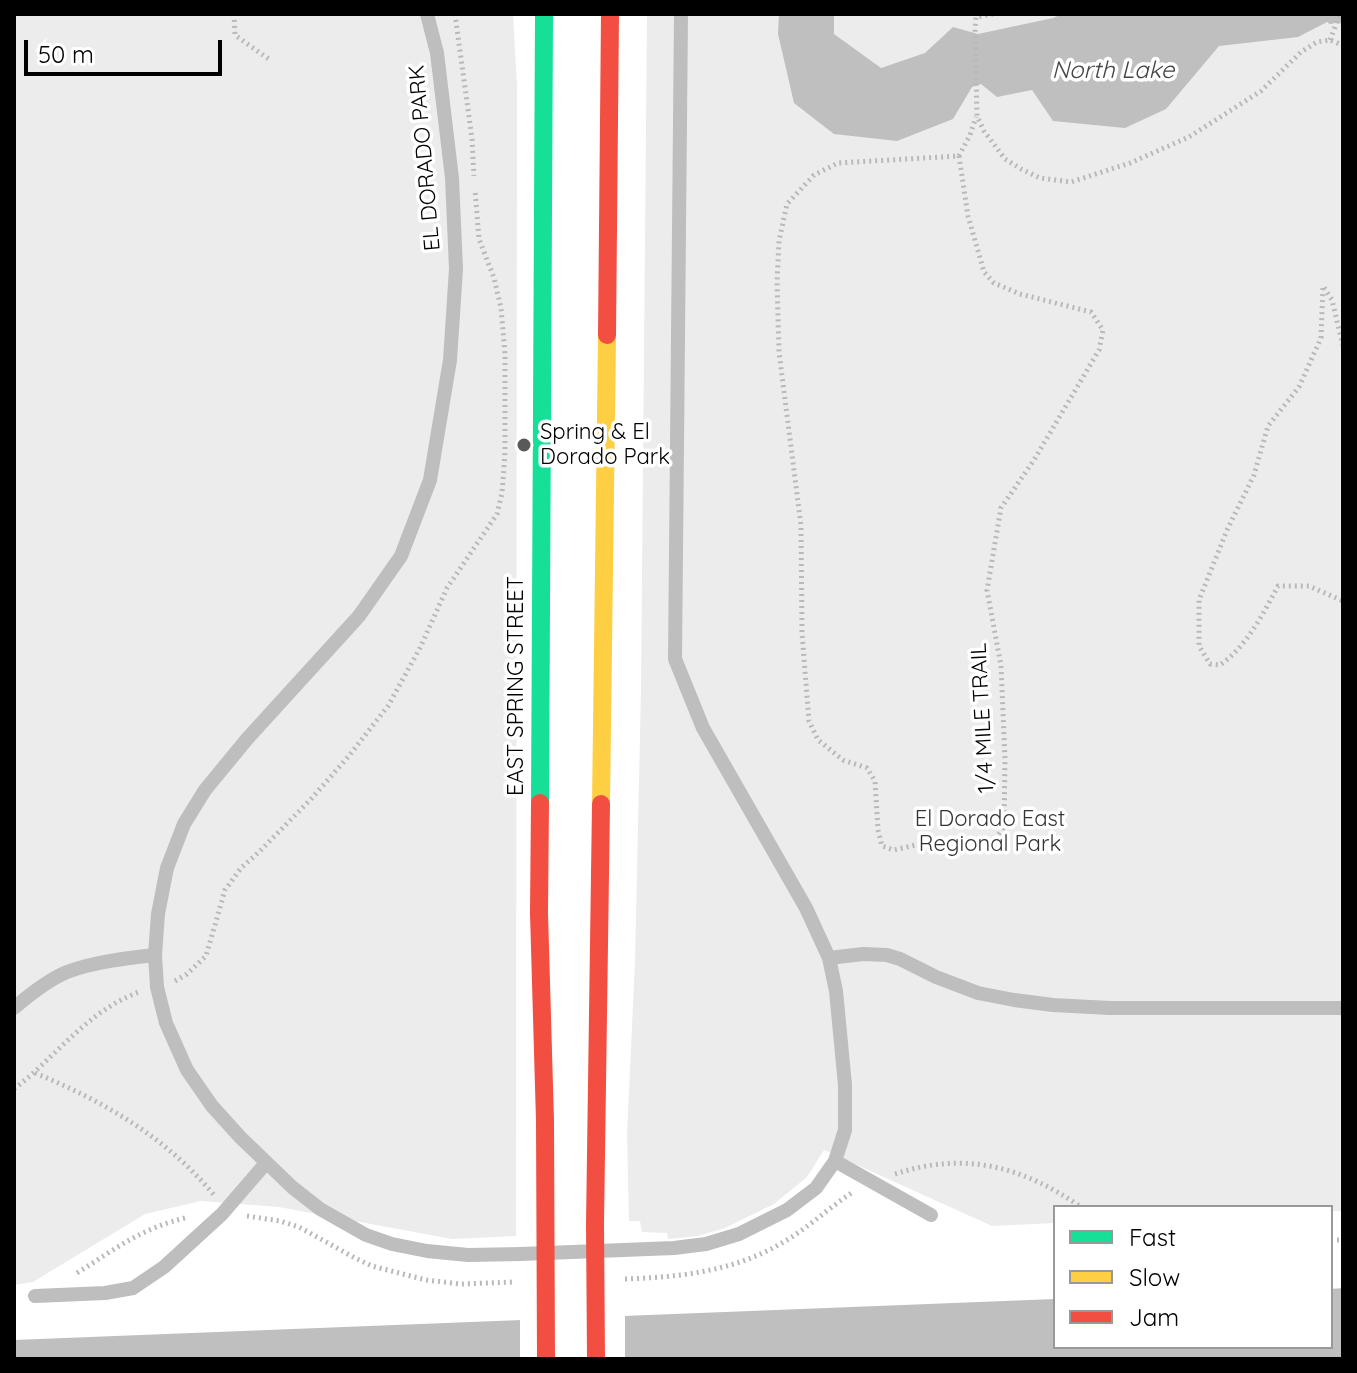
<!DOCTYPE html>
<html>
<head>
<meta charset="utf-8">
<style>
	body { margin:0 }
	#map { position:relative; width:1357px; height:1373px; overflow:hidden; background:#fff; font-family:Quicksand,sans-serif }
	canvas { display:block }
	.frame { position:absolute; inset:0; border:16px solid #000; pointer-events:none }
	.legend { position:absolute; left:1053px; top:1205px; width:280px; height:144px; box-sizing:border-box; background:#fff; border:2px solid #999; margin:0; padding:10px 14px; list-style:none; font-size:24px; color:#000 }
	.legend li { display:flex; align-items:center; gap:16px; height:40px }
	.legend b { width:40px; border:2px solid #999 }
	.scale { position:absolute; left:24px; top:40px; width:198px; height:36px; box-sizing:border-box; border:4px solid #000; border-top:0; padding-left:10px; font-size:24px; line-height:28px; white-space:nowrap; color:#000; -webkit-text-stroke:6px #fff; paint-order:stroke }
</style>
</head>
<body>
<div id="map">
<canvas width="1357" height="1373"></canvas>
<div class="frame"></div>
<ul class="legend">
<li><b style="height:10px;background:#16e098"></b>Fast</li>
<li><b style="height:10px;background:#ffcf43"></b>Slow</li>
<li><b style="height:10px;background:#f24e42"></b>Jam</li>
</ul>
<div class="scale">50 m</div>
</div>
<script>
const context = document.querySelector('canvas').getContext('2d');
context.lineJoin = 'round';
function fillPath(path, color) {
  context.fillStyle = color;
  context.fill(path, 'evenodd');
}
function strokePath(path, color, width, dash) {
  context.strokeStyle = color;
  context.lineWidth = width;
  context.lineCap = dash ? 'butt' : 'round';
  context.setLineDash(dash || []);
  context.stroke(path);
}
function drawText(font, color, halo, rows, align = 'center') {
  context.font = font + ' Quicksand,sans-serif';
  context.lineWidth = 7;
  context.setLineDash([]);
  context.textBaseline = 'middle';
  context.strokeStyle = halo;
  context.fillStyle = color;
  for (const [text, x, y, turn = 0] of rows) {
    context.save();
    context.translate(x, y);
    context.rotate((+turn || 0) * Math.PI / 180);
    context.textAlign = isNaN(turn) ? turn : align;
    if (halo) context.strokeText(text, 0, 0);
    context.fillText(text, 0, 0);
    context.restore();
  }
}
const green = new Path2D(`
	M14,14h499l4,71 -1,1151 -64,3 -173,-32 -78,-6 -56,13 -112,68 -19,3z
	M647,14h696v1197h-12v-4h-276v16l-63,3 -168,-76 -17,27 -33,27 -49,24 -27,8 -30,3 -1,-6 -25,-1 -2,-11h-11l-2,-87 8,-172 6,-272z`);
const water = new Path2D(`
	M779,14h55v20l47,34 44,-15 28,-26 25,7 75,-16 9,-4h269v6l-33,17 -79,9 -53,63 -41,19 -72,-7 -21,-31 -35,7 -16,-13 -9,3 -19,32 -56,22 -63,-7 -40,-31 -16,-69z
	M1343,1288v71h-1329v-19l1041,-41v48h276v-58z`);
const pier = new Path2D(`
	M625,1312v47h-105v-43z`);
const stream = new Path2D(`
	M1331,20l7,-2 5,2`);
const path = new Path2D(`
	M234,14l1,21 35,25
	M455,14l17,125 2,37
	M993,14l-17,3 -1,12 2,87 7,15 21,28 16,10 19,9 31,4 59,-19 59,-26 72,-46 40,-39 16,-10 13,-2 13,5
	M1330,40l10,-26
	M959,156l9,60 16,56 10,11 26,11 71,18 12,18 -4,20 -65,110 -33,48 -14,82 14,76 4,93 -1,68 -9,12 -15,6 -56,-2 -30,7 -12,-4 -4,-16 -3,-49 -8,-13 -24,-8 -25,-20 -9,-19 -7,-88 -1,-107 -22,-174 -2,-70 2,-41 8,-37 27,-29 24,-12z
	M959,156l11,-21 6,-18
	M1343,346l-11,-46 -9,-14 -2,52 -22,49 -31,39 -14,49 -27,55 -28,70v46l11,18 10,1c27,-19 43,-51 58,-79h31l34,15
	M175,981l12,-7 19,-18 19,-66 16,-22 18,-16 53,-54 36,-41 40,-51 32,-58 27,-60 50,-74 5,-21 3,-40v-99l-4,-46 -7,-30 -15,-39 -4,-49
	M35,1073c68,28 131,64 179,122
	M14,1089c42,-32 73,-78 125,-97
	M895,1174c69,-23 127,-8 186,33
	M247,1216l33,5 19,6 56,31 17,8 54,14 35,4 54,-2
	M1331,1240h12
	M77,1273c40,-25 64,-45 112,-56
	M625,1279c57,-2 112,-8 162,-39 23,-14 43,-33 66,-48`);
const lane = new Path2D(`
	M427,14l10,39 15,125 4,91 -6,91 -20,120 -29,76 -42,60 -112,123 -42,51 -21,34 -17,44 -9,46 -3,41 2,32 9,36 21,47 25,36 28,31 52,50 28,22 46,26 26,9 35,7 41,4 53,-1 153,-6 32,-4 33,-10 48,-24 29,-22 19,-27 10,-31v-45l-9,-94 -7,-33 -23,-50 -103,-180 -28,-69 6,-645
	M829,958l34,-4 24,1 13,4 36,18 42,16 36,7 39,5 57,3h233
	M14,1008c14,-12 36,-29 53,-36 26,-10 61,-14 88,-17
	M835,1161l96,54
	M35,1296l70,-3 28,-5 31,-21 58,-53 44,-51`);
const fast = new Path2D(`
	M540,803l4,-789`);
const slow = new Path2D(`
	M601,804l6,-469`);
const jam = new Path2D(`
	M607,335l3,-321
	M540,803l-1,110 6,208 1,238
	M596,1359l-1,-135 6,-420`);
const markers = [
	[524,445,8,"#595959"]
];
const streetNames = [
	["EL DORADO PARK",425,158,-95],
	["EAST SPRING STREET",516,686,-90],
	["1/4 MILE TRAIL",983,718,-93]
];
const poiNames = [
	["Spring & El",540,432],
	["Dorado Park",540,457]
];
const parkNames = [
	["El Dorado East",990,819],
	["Regional Park",990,844]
];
const waterNames = [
	["North Lake",1113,71]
];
fillPath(green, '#ececec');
fillPath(water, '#bfbfbf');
fillPath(pier, '#fff');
strokePath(stream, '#bfbfbf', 8);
strokePath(path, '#b9b9b9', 5, [2, 4]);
strokePath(lane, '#bebebe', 14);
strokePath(fast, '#16e098', 18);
strokePath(slow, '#ffcf43', 18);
strokePath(jam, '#f24e42', 18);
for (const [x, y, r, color] of markers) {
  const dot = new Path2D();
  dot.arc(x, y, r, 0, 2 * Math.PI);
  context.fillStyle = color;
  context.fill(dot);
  strokePath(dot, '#fff', 3);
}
drawText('22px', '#000', '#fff', streetNames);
drawText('22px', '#000', '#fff', poiNames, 'left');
drawText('22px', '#333', '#fff', parkNames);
drawText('italic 24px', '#444', '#fff', waterNames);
</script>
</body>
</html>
